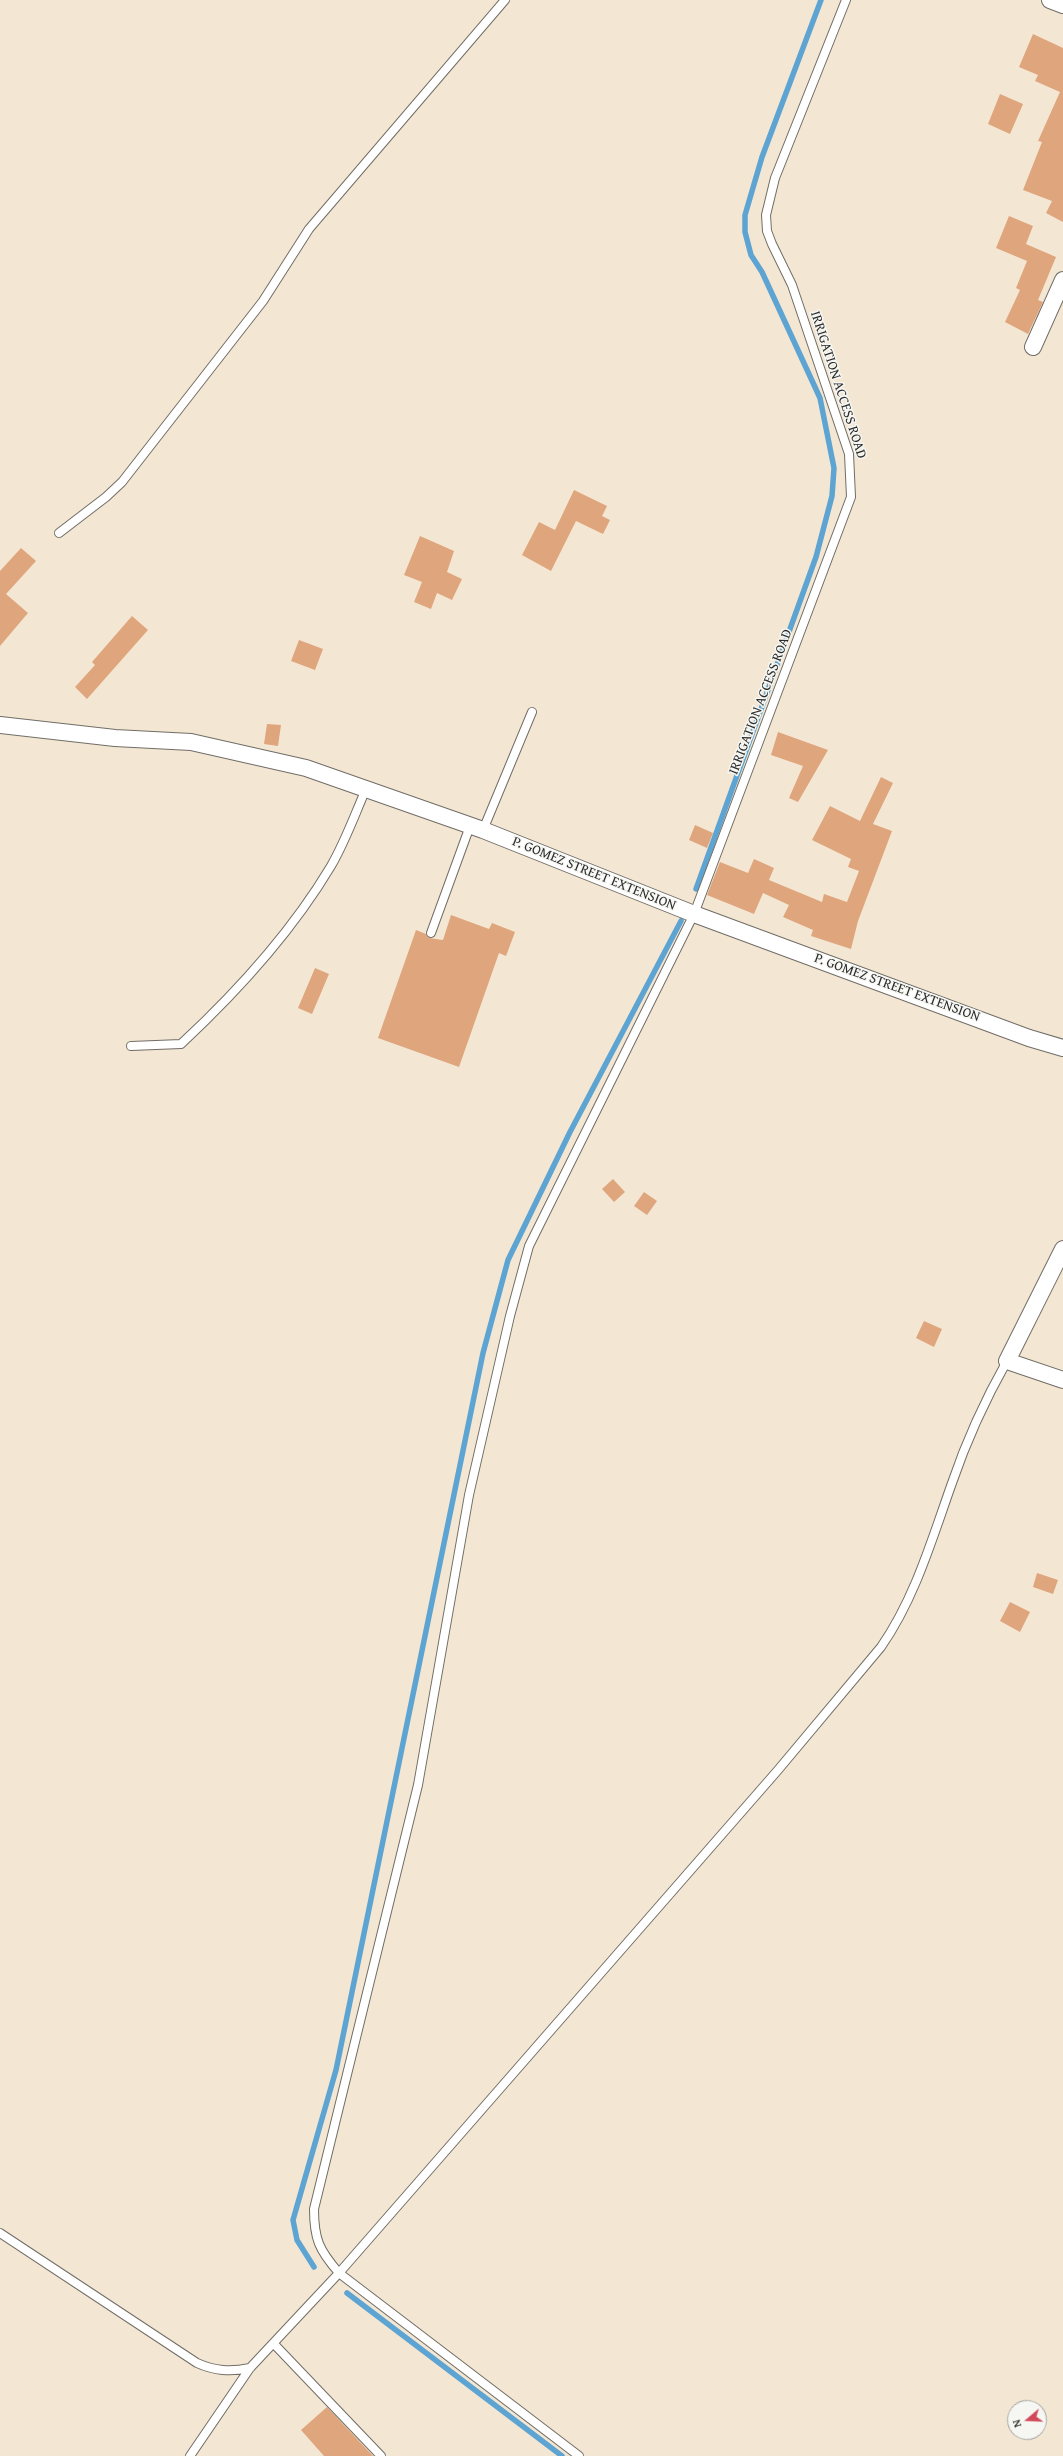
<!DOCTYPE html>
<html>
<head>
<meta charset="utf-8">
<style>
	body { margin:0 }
	#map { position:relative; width:1063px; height:2456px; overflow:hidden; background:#f3e7d4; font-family:"Gentium Book Plus",serif }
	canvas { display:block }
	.north { position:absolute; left:1007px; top:2400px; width:40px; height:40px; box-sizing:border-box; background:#f6f6f2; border:1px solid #a5a5a2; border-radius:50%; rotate:251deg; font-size:11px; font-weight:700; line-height:16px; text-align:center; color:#2b2b2b }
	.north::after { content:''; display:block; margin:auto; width:14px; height:18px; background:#d1495b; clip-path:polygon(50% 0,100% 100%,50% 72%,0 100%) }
</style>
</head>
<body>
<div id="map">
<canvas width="1063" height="2456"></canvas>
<div class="north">N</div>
</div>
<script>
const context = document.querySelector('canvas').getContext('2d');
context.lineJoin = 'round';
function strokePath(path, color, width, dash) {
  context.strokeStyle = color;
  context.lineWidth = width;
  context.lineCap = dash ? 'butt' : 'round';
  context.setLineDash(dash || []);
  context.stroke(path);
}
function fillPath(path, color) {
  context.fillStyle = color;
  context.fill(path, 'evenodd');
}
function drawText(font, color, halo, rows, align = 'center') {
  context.font = font + ' "Gentium Book Plus",serif';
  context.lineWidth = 3;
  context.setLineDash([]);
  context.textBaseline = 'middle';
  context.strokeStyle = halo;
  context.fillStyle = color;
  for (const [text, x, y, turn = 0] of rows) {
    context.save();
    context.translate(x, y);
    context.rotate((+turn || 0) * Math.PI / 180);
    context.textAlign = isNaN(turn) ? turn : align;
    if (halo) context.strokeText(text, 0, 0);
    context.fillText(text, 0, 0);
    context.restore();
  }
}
const stream = new Path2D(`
	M696,889l120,-332 16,-61 2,-28 -14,-70 -58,-126 -11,-17 -6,-23v-17l17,-58 59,-157
	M314,2267l-17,-27 -4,-20 43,-150 147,-717 25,-93 62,-128 111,-211
	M347,2293l215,163`);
const building = new Path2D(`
	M1033,34l30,14v174l-17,-9 6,-12 -29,-11 19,-48 -4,-1 22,-49 -25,-11 3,-6 -19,-8z
	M1000,94l23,10 -13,30 -22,-10z
	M1009,216l24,10 -7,18 30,13 -18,43 5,2 -15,32 -23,-12 15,-32 -4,-2 11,-27 -31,-13z
	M574,490l33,16 -5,10 8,4 -7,14 -27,-13 -25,50 -29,-16 17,-33 16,8z
	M420,536l34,15 -7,21 15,7 -10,21 -15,-7 -6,16 -17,-7 8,-20 -18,-7z
	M21,548l15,13 -30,33 22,19 -28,33v-75z
	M132,616l16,14 -61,69 -12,-12 20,-22 -3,-3z
	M299,640l24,9 -8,21 -24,-9z
	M267,724l14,1 -3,21 -14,-2z
	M778,732l50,18 -30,52 -9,-4 14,-32 -32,-11z
	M881,777l12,6 -20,41 19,7 -34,90 -7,28 -40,-13 2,-6 -30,-13 6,-12 -26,-12 -9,21 -47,-19 13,-33 28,11 6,-14 20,9 -5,12 53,22 2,-8 23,8 12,-31 -11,-4 3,-8 -39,-19 18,-34 30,15z
	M695,825l18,8 -6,15 -18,-8z
	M451,915l38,14 3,-6 23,9 -9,24 -7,-3 -40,114 -81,-29 38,-108 10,4 3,4 14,2z
	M315,968l14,6 -17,40 -14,-6z
	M613,1179l12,13 -11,10 -12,-13z
	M644,1192l13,9 -10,14 -13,-9z
	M924,1321l18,8 -8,18 -18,-9z
	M1037,1573l21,7 -5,14 -20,-7z
	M1010,1602l20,10 -10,20 -20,-11z
	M327,2407l46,49h-49l-23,-26z`);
const service = new Path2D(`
	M59,533l47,-36 16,-15 141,-181 46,-72 196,-229
	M483,830l49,-118
	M431,933l39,-107
	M131,1046l50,-2c57,-53 110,-111 150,-178 14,-24 24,-52 35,-77
	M0,2233l197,130c18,8 33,9 53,5
	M274,2344l107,112
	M190,2456l60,-88 89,-95 439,-503 103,-123c34,-49 51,-108 71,-164 14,-41 33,-83 55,-122
	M579,2456l-240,-183c-20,-23 -25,-34 -25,-64l104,-424 51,-290 41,-179 19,-70 165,-332 157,-417 -2,-43 -57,-169 -20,-41 -5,-13 -1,-16 9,-37 71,-178`);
const minor = new Path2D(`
	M1050,0l13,5
	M1033,347l30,-67
	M0,725l115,13 76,4 115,26 177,62 211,84 335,124 34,10
	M1063,1249l-56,112 56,19`);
const streetNames = [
	["IRRIGATION ACCESS ROAD",838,385,72],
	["IRRIGATION ACCESS ROAD",761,702,-69],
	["P. GOMEZ STREET EXTENSION",594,874,22],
	["P. GOMEZ STREET EXTENSION",897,988,20]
];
strokePath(stream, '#5da4d3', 5.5);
fillPath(building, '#dfa57c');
strokePath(service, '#716d66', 10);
strokePath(minor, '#716d66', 18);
strokePath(service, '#fff', 8);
strokePath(minor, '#fff', 16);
drawText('14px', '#2b2b2b', '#f6f6f2', streetNames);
</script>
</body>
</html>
